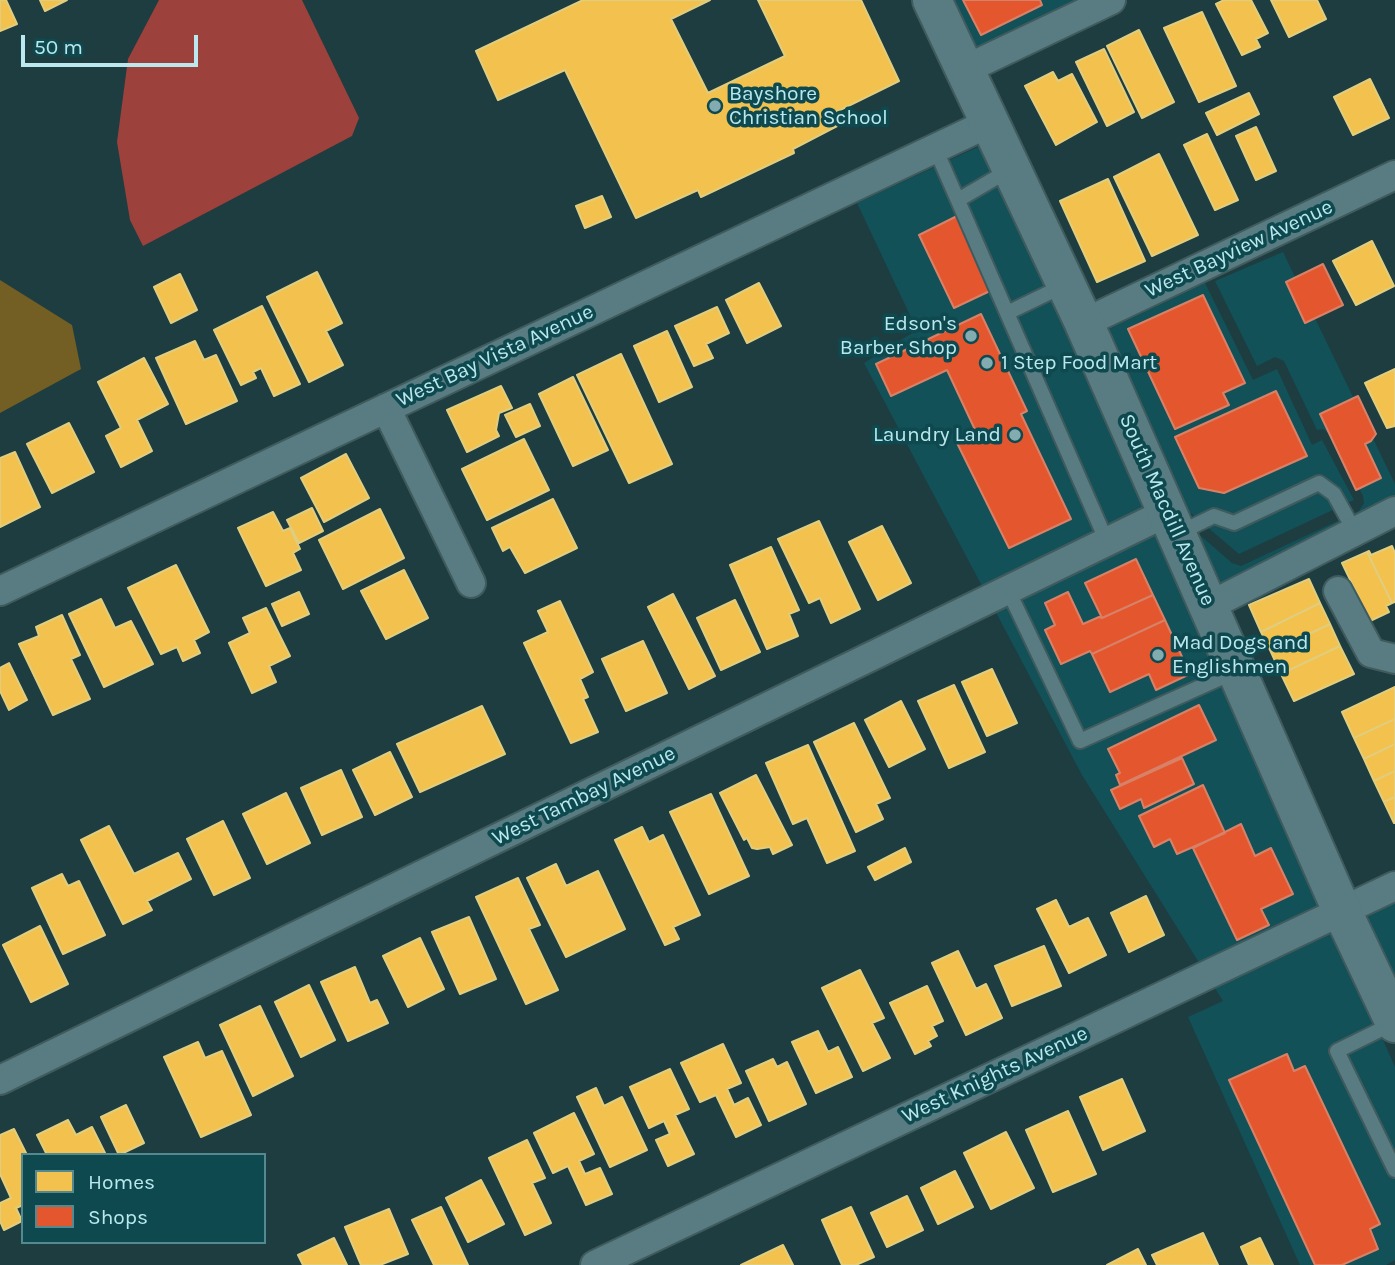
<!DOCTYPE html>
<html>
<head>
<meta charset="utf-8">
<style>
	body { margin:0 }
	#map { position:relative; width:1395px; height:1265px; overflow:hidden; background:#1d3d41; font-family:Karla,sans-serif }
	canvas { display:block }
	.legend { position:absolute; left:21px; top:1153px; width:245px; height:91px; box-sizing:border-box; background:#0e4950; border:2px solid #53898f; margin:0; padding:9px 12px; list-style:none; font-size:21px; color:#bae8ee }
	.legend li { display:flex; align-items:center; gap:14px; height:35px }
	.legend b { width:35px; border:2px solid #53898f }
	.scale { position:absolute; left:21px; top:35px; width:177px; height:32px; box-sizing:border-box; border:4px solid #bae8ee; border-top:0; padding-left:9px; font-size:21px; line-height:24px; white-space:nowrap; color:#bae8ee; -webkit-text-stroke:5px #0e4950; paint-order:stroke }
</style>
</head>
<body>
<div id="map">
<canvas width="1395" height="1265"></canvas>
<ul class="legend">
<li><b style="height:19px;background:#f2c14e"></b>Homes</li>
<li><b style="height:19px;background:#e4572e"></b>Shops</li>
</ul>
<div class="scale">50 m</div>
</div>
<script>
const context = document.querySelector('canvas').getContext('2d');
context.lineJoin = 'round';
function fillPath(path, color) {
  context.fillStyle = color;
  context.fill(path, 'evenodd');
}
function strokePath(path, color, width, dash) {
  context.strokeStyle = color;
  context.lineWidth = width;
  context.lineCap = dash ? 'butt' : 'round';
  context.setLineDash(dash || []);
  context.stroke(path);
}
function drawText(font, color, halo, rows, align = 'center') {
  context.font = font + ' Karla,sans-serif';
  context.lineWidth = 7;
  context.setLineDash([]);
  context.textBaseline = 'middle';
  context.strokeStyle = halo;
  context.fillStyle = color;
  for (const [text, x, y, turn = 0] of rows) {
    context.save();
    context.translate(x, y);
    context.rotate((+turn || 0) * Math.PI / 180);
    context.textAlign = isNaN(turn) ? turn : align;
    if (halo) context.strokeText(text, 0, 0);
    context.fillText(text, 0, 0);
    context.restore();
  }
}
const built = new Path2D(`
	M946,0h133l-108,52z
	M982,145l413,922v193l-9,5h-86l-112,-248 35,-16 -141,-226 -218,-412 53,-33 -60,-127z
	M1283,252l112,232v25l-181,79 -27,-64 45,39 9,3 118,-55 5,-8 -1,-7 -32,-61 -8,-6 -6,1 -33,-69 -9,-4 -18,9 -42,-85z
	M1205,283l48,97 24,-11 35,76 10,-5 32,60 -115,54 -53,-45 -81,-178z
	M1395,901v93l-36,-76z`);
const green = new Path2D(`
	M159,0h143l57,118 -7,18 -209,110 -13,-26 -13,-78 11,-83z`);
const water = new Path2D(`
	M0,280l72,45 9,44 -81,44z`);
const homes = new Path2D(`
	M0,0h6l11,24 -17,7z
	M40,0h27l-22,11z
	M583,0h127l-39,19 37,74 77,-37 -27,-56h103l38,81 -63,31 5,12 -48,25 1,4 -93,44 -3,-7 -62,28 -71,-148 -67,30 -22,-49z
	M1224,0h27l17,33 -12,6 4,8 -18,8 -26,-51z
	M1271,0h46l9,19 -37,18z
	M1202,12l34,74 -37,16 -35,-74z
	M1139,30l35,72 -32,16 -35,-72z
	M1104,49l30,63 -27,14 -31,-64z
	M1053,72l5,9 14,-7 25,48 -41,23 -31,-59z
	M1370,79l19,39 -36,17 -19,-38z
	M1249,93l10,21 -42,21 -11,-22z
	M1256,127l20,44 -20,9 -20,-44z
	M1207,134l31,66 -23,10 -31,-65z
	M1159,154l39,81 -46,21 -38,-79z
	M1108,179l37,82 -48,21 -37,-81z
	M602,196l9,21 -26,11 -9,-22z
	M1372,241l22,45 -38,19 -23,-44z
	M317,272l25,51 -16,8 17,34 -34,17 -42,-85z
	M180,274l17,36 -26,13 -17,-36z
	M759,283l22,43 -34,17 -21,-43z
	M262,306l38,78 -26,12 -13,-28 -8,4 3,6 -15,7 -27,-55z
	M717,307l12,26 -23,11 7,14 -19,8 -19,-40z
	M667,331l25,56 -33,15 -25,-56z
	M195,341l9,19 12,-5 21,46 -51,23 -30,-66z
	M621,354l51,110 -43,19 -52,-108z
	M144,358l24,46 -31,16 15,31 -31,16 -15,-31 15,-8 -23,-46z
	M1395,369v57l-8,2 -22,-45z
	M573,377l35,73 -35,16 -34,-72z
	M501,386l11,22 -13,5 -3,17 3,6 -32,16 -20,-42z
	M530,404l10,22 -24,11 -11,-22z
	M69,423l25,49 -42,21 -25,-49z
	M524,439l25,51 -62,30 -25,-51z
	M15,452l25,55 -40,20v-69z
	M346,454l23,44 -45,24 -23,-44z
	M553,499l24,49 -52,25 -15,-26 -7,4 -11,-23z
	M312,508l11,23 -24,12 -12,-23z
	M380,509l24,49 -61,31 -24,-49z
	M273,512l10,19 7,-3 10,21 -7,4 8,17 -35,16 -28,-58z
	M819,521l41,88 -29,14 -11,-25 -11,5 -31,-64z
	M882,526l29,57 -33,17 -29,-58z
	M1392,546l3,7v49l-3,1 -25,-51 2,-1 2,4z
	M771,547l28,63 -10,4 9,22 -31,13 -37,-84z
	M1367,552l25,51 -6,3 3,6 -19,9 -28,-58z
	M176,565l33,67 -15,8 6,13 -17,8 -6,-14 -16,7 -33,-66z
	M404,570l24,48 -42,21 -25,-48z
	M1309,579l11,24 -59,29 -12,-27z
	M299,592l10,22 -27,12 -10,-22z
	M673,594l42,82 -26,13 -41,-82z
	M101,599l14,29 16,-7 22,43 -49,23 -35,-73z
	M735,600l25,52 -39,18 -24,-52z
	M560,601l33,71 -13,7 8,18 -5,2 15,33 -27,11 -47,-100 24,-11 -10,-21z
	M1320,603l10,21 -59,28 -10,-20z
	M266,608l24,48 -21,10 7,16 -24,11 -23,-50 21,-10 -7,-15z
	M62,615l18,40 -9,4 19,40 -37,16 -34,-71 20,-8 -3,-9z
	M1330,624l10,22 -59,28 -10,-22z
	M643,641l24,52 -41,18 -24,-52z
	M1340,646l14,28 -60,27 -13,-27z
	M9,663l18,37 -18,10 -9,-19v-23z
	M992,669l25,54 -30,13 -25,-54z
	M954,685l31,67 -36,16 -31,-67z
	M1395,687v32l-41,19 -12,-26z
	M901,701l24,48 -36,18 -24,-47z
	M482,706l23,48 -85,38 -23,-48z
	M1395,719v25l-31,15 -10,-21z
	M854,723l36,75 -14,6 7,15 -27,13 -42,-90z
	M1395,744v27l-21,10 -10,-22z
	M808,745l47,106 -28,12 -20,-45 -14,6 -27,-61z
	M390,752l22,45 -37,18 -22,-45z
	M341,770l21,47 -40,18 -21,-47z
	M1395,771v26l-11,5 -10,-21z
	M756,775l36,70 -19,9 -3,-7 -13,2 -5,-1 -5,-10 -3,2 -24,-47z
	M286,793l24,50 -43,21 -24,-50z
	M711,794l38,82 -40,18 -39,-82z
	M1395,797v26h-1l-10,-21z
	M223,821l27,57 -36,17 -27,-56z
	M109,826l25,48 44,-21 13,26 -44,22 5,9 -29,14 -42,-84z
	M642,827l7,15 14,-7 37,80 -27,12 6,12 -14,6 -50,-105z
	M905,848l6,14 -36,18 -7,-13z
	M556,864l10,22 32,-15 27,58 -59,28 -39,-79z
	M62,874l6,12 11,-5 26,54 -42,19 -31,-66z
	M518,878l22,47 -11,4 29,61 -32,14 -50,-107z
	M1146,896l18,39 -35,17 -18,-39z
	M1056,900l13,27 19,-9 18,37 -37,18 -32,-64z
	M469,917l27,62 -36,15 -28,-62z
	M40,926l28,58 -37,18 -28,-57z
	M420,938l24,51 -36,18 -25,-51z
	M1044,946l17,40 -49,20 -17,-40z
	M958,951l18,38 10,-5 16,34 -36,17 -34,-72z
	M355,967l15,36 7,-3 11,23 -40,18 -27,-59z
	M860,970l24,48 -12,5 18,35 -27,13 -41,-83z
	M309,985l26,55 -34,17 -26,-55z
	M927,986l16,35 -11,5 5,10 -9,5 3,5 -16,8 -25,-51z
	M260,1006l33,70 -40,20 -33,-71z
	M818,1031l10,21 10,-5 14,30 -36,16 -24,-51z
	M198,1042l7,16 17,-7 29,64 -50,22 -37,-80z
	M723,1044l18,39 -14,6 7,16 14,-7 13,27 -25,12 -20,-42 -16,7 -19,-39z
	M773,1059l4,8 10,-5 19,42 -37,17 -23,-50z
	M670,1069l19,40 -14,6 19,39 -26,12 -12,-26 14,-6 -6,-13 -15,7 -19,-41z
	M1122,1079l23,52 -42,19 -23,-53z
	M596,1088l8,18 18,-9 25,53 -37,17 -33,-70z
	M126,1105l18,38 -25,12 -18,-38z
	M1068,1111l28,63 -43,18 -27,-62z
	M574,1113l20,41 -15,7 6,13 15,-6 12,26 -26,11 -18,-39 -15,7 -19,-40z
	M68,1120l8,15 16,-8 14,28h-59l-10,-20z
	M14,1129l13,26h-4v50l-7,3 6,13 -18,9 -4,-9v-18l11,-5 -11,-24v-39z
	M1006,1132l28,56 -43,21 -27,-56z
	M527,1140l18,38 -13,5 19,40 -26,12 -36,-77z
	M955,1171l18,36 -35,17 -17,-36z
	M481,1180l23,44 -36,18 -22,-44z
	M907,1196l16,34 -36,17 -16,-34z
	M441,1207l27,58h-34l-22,-45z
	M851,1207l23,50 -18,8h-14l-20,-45z
	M389,1209l19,45 -28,11h-19l-16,-38z
	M1203,1233l15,32h-61l-5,-10z
	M334,1238l13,27h-44l-5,-10z
	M1260,1238l13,27h-24l-8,-18z
	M783,1245l10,20h-52z
	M1138,1249l8,16h-39z`);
const shops = new Path2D(`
	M963,0h77l2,5 -61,30z
	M957,216l35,74 -38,18 -35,-73z
	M1323,264l20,41 -38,18 -19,-41z
	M1203,295l42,88 -22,10 6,12 -54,24 -47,-100z
	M981,314l46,97 -6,3 50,105 -62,29 -52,-105 20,-9 -30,-64 -56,26 -15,-32z
	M1276,391l31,65 -83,37 -25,-5 -24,-51z
	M1358,396l18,38 -5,7 -6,3 16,34 -25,12 -36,-76z
	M1136,559l17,36 -51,23 -17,-35z
	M1068,592l15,32 16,-7 3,1 51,-23 12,25 -73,34 -2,-3 -29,13 -16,-34 10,-5 -10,-22z
	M1165,620l25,54 -34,16 -7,-16 -39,18 -18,-38z
	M1199,705l17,35 -96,45 -4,-10 4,-2 -12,-24z
	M1182,758l12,26 -50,24 -3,-9 -21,10 -9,-19z
	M1203,785l22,48 -48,21 -7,-15 -16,8 -15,-31z
	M1241,824l14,32 16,-8 22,46 -32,15 8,16 -32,15 -44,-92z
	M1287,1054l7,17 11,-5 75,158 -10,5 8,20 -36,16h-27l-86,-185z`);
const lane = new Path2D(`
	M935,148l72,165
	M958,200l53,-31
	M1065,285l-58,28 100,229
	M1179,533l35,-17 20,7 85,-40 15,11 21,38
	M1008,590l72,151 156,-70
	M1394,1023l-57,28 58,119`);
const street = new Path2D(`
	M966,69l145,-69
	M1084,323l311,-148
	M386,408l85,175
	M0,591l991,-469
	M1338,591l33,62 24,6
	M1209,606l186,-95
	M0,1080l1168,-568
	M595,1265l800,-379`);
const secondary = new Path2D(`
	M932,0l152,323 258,588 53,112`);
const markers = [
	[715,106,7,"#83acb1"],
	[971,336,7,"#83acb1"],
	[987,363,7,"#83acb1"],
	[1015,435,7,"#83acb1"],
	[1158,655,7,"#83acb1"]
];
const poiNames = [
	["Bayshore",729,94],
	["Christian School",729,118],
	["Edson's",957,324,"right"],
	["Barber Shop",957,348,"right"],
	["1 Step Food Mart",1001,363],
	["Laundry Land",1001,435,"right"],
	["Mad Dogs and",1172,643],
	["Englishmen",1172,667]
];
const streetNames = [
	["West Bayview Avenue",1239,249,-25],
	["West Bay Vista Avenue",495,356,-25],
	["South Macdill Avenue",1167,510,66],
	["West Tambay Avenue",584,796,-26],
	["West Knights Avenue",995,1075,-25]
];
fillPath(built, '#135158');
fillPath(green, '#9d413c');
fillPath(water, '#735e24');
fillPath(homes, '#f2c14e');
strokePath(homes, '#e1cd7e', 2);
fillPath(shops, '#e4572e');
strokePath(shops, '#d78268', 2);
strokePath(lane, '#405b5e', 18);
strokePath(street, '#405b5e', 32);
strokePath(secondary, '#405b5e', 42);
strokePath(lane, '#587c81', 14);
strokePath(street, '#587c81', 28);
strokePath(secondary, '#587c81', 38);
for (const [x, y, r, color] of markers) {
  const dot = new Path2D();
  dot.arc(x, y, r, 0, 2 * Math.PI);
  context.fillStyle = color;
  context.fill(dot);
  strokePath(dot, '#0e4950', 2.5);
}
drawText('21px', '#bae8ee', '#0e4950', poiNames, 'left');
drawText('21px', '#bae8ee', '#0e4950', streetNames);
</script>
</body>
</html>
